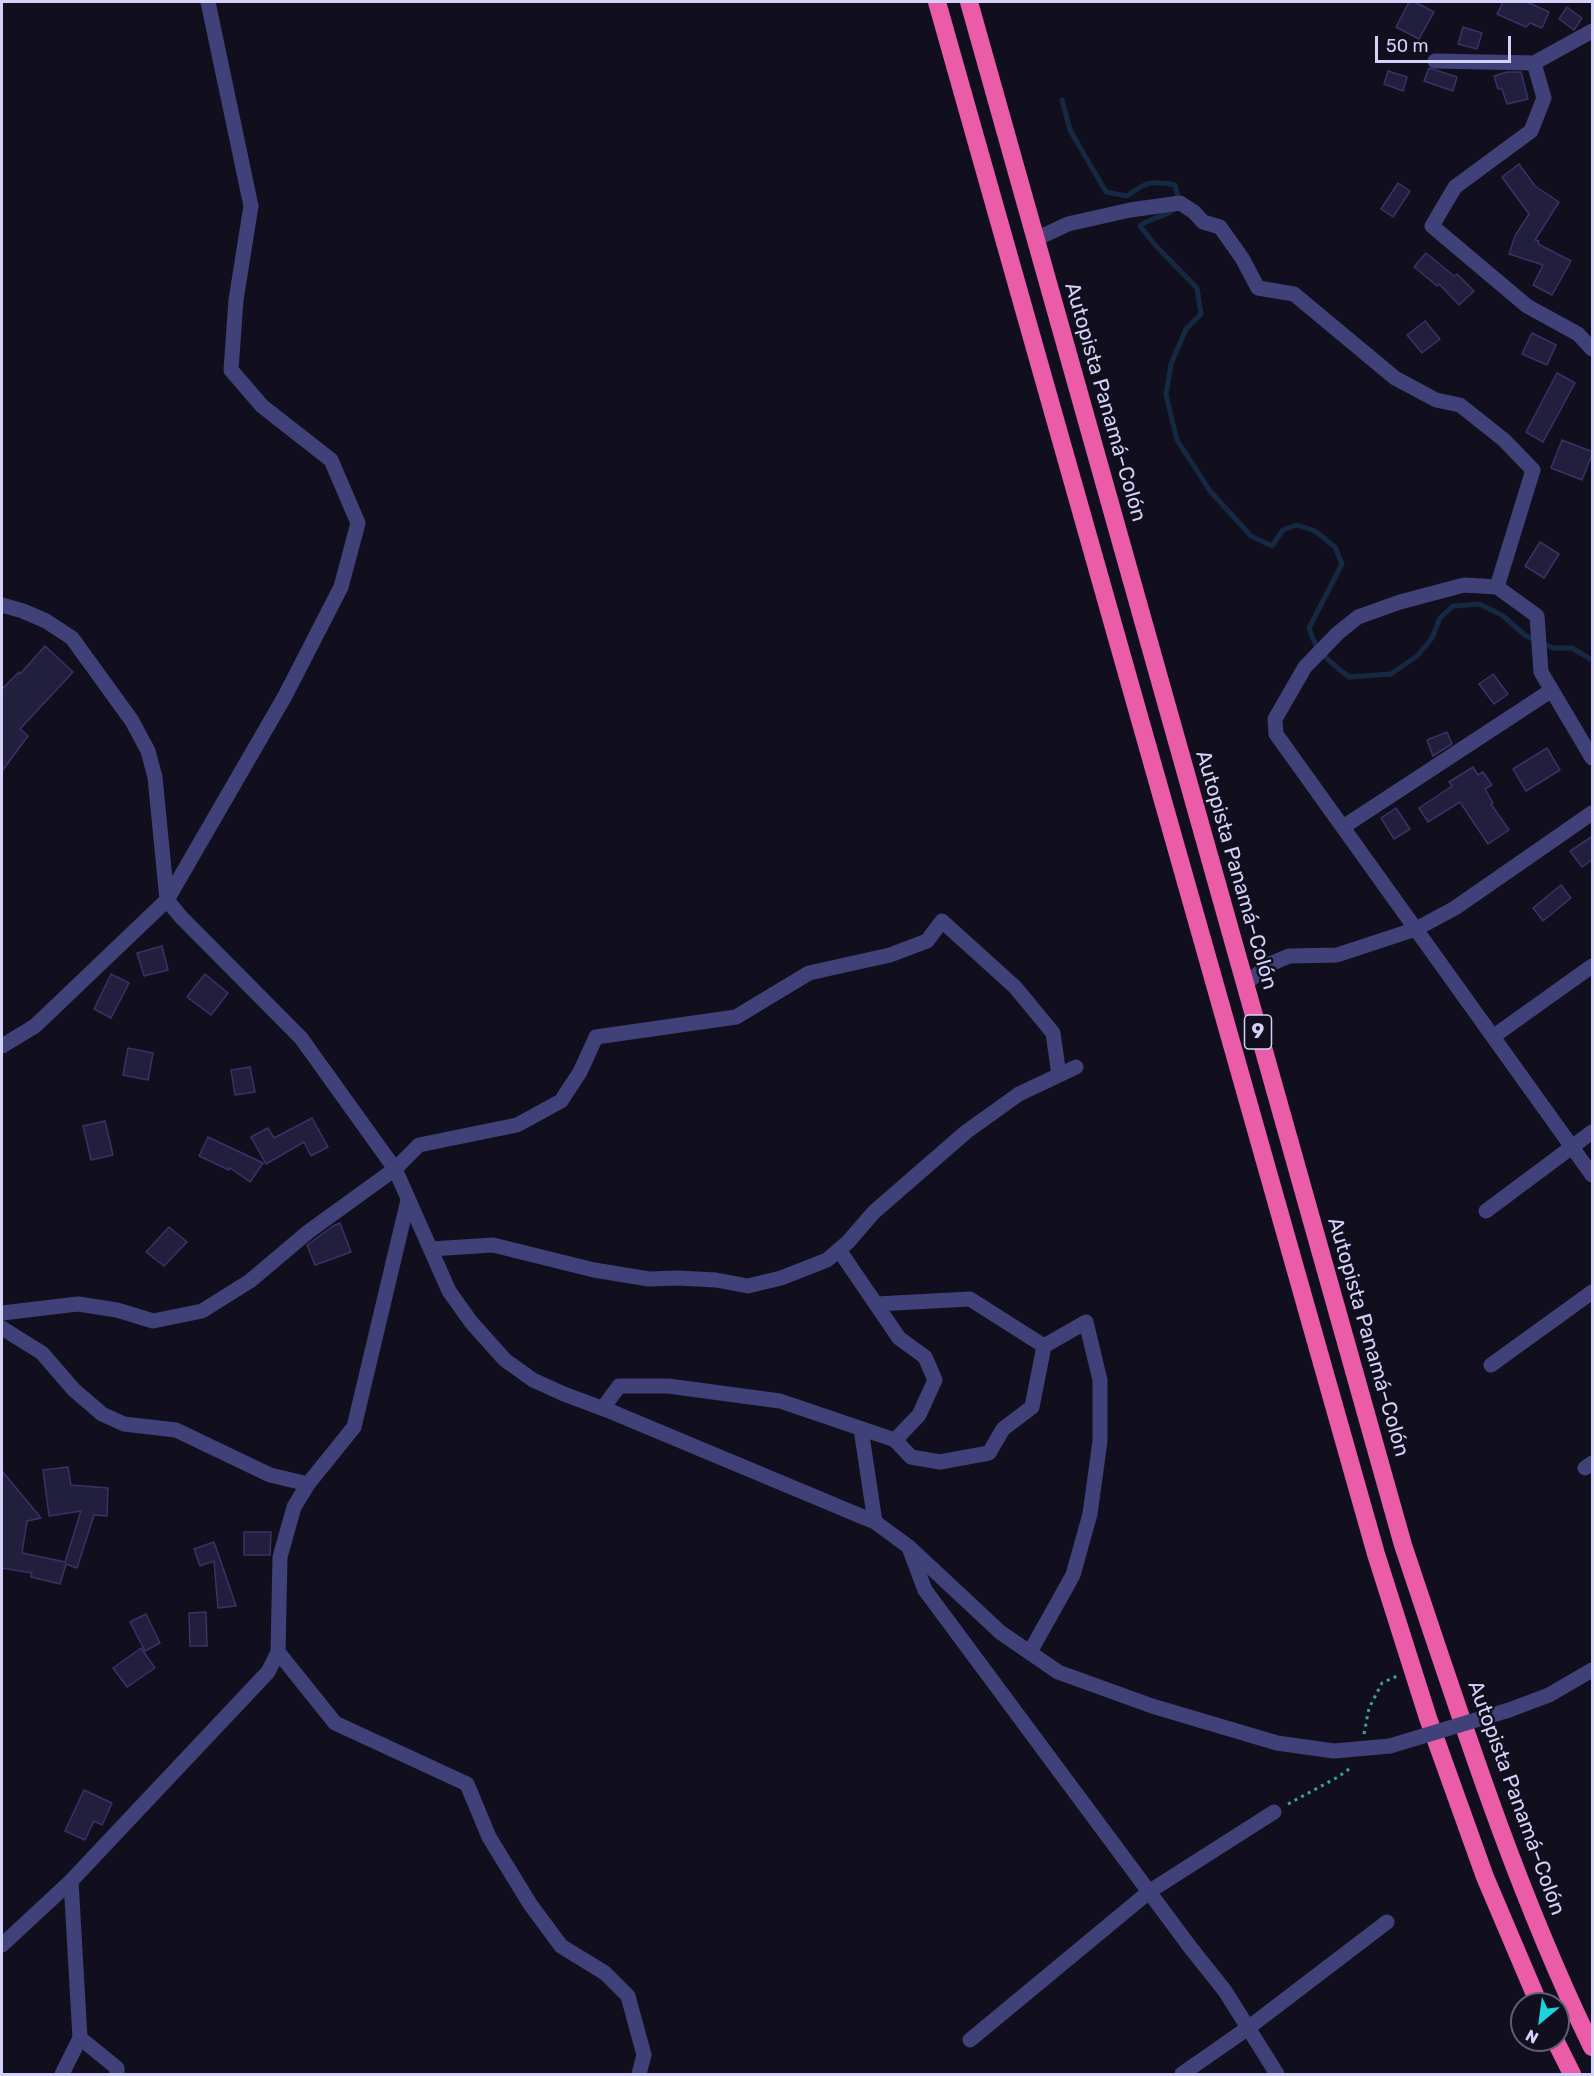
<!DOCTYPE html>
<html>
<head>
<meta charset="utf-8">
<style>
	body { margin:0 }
	#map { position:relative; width:1594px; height:2076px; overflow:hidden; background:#110f1e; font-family:Rubik,sans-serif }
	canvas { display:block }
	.frame { position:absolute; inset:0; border:3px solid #d5d2f9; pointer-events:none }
	.north { position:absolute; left:1510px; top:1992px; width:60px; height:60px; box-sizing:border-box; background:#110f1e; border:2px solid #5f5d76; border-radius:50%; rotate:209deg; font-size:16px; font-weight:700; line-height:24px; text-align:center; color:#d5d2f9 }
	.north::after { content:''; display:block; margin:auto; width:21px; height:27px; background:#1cd3db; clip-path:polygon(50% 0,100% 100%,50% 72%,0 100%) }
	.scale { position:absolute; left:1375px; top:36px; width:136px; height:27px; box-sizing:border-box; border:3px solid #d5d2f9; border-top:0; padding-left:8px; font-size:18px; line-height:21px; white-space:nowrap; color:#d5d2f9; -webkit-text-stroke:4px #110f1e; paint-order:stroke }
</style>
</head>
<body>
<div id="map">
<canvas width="1594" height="2076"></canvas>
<div class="frame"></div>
<div class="north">N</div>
<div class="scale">50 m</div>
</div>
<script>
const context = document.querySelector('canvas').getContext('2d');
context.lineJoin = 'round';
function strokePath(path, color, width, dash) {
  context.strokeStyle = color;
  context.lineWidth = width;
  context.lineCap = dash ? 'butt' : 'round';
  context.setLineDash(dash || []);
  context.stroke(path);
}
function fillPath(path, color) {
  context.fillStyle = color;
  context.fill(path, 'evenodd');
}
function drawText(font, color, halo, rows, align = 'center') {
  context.font = font + ' Rubik,sans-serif';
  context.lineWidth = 5;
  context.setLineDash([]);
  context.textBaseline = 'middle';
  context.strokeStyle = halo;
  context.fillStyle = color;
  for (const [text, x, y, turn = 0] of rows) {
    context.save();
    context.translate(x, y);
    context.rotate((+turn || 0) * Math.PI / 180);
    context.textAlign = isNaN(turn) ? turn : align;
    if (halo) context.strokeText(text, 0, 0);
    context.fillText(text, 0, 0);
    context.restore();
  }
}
const stream = new Path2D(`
	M1062,100l8,30 36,62 21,4c19,-14 25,-16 48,-11l4,16
	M1175,208c-9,10 -25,9 -35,18l15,19 42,43 4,26 -15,15 -15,35 -5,31 11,45 33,51 41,45 21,10 11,-16 14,-5 18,6 20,16 7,17 -33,64c8,26 20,33 40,49l42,-3 26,-18 15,-18 8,-20 13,-12 26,-2 23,11 24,21 27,12h19l20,12`);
const building = new Path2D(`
	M1409,2h6l19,10 -15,27 -23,-12z
	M1503,2h24l22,10 -7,16 -12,-5 -4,4 -29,-13z
	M1567,7l15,11 -8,12 -15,-11z
	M1463,27l19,6 -5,16 -19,-5z
	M1429,68l28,9 -4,14 -29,-10z
	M1388,71l19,6 -4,14 -19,-7z
	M1507,72h14l7,27 -21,5 -5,-15h-4l-4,-13z
	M1519,164l16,22 24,16 -24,38 4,1 -1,3 33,17 -19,34 -19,-10 10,-20 -34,-11 6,-18 14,-22 -27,-37z
	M1398,183l12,8 -17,26 -12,-8z
	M1426,253l28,23 3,-2 17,17 -15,14 -20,-21 -2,2 -23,-19z
	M1425,321l15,18 -18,14 -15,-18z
	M1532,333l24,12 -9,20 -25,-11z
	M1557,373l18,10 -32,59 -17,-10z
	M1562,440l31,12 -11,28 -31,-12z
	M1540,542l19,12 -15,24 -19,-12z
	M45,646l28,26 -53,57 8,7 -26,35v-82l17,-17 1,2z
	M1493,674l15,20 -14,10 -15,-20z
	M1447,732l5,12 -19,12 -6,-16z
	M1547,748l13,22 -34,21 -13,-22z
	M1473,767l5,8 5,-3 9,13 -7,4 8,14 -2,1 18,26 -21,14 -28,-42 -32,20 -9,-14 33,-22 -3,-4z
	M1396,808l14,21 -16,10 -13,-21z
	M1593,836v23l-11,8 -12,-16z
	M1561,885l10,13 -28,23 -10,-13z
	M162,946l6,24 -24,6 -7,-23z
	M111,974l18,9 -18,35 -17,-9z
	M205,974l23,19 -17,22 -24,-18z
	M128,1048l25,5 -5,27 -25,-5z
	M250,1067l5,25 -20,3 -4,-25z
	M312,1118l16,29 -17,9 -7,-14 -38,22 -15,-27 17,-9 6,10z
	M105,1121l8,34 -22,5 -8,-34z
	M208,1137l55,26 -13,19 -20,-14 -1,2 -30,-14z
	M340,1223l11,29 -36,13 -8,-20 26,-19z
	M169,1227l18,15 -23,24 -18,-14z
	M68,1467l3,18 37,3 -1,28 -13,-1 -17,53 -11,-4 -6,20 -29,-7 1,-4 -30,-5v-97l39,47 -14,3 -5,32 43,9 16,-51 -32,5 -6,-46z
	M244,1532h27l-1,23h-26z
	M214,1542l6,17 16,47 -18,2 -4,-47 -14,5 -6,-17z
	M206,1612l1,34h-17l-1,-33z
	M146,1614l14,29 -15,8 -15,-29z
	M141,1648l14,20 -28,19 -14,-19z
	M84,1790l28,13 -10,22 -8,-4 -9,19 -20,-9z`);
const path = new Path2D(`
	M1364,1734l5,-26 13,-25 15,-7
	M1288,1804l50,-27 14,-10`);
const minor = new Path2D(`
	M1435,61l99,2 58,-32
	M1534,63l10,35 -13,33 -76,56 -23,39 95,80 51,28 14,15
	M1036,239l32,-15 62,-14 50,-7 14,9 9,10 17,5 22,31 16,30 36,6 101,84 41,22 24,5 44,35 29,30 -36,117 40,29 4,56 51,86
	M1497,587l-33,-2 -64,17 -42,15 -20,16 -33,34 -30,52 1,15 316,441
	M2,605l21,6 23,10 26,17 60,83 16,30 7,26 12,123 14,17 120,121 94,131 54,122 22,31 34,38 28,20 31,14 48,18 263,110 34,25 91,85 58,40 94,34 125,37 57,8 56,-5
	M1343,827l209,-137
	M1245,984l25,-20 19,-8 48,-1 79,-26 39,-21 137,-95
	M1494,1036l98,-70
	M2,1046l33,-20 132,-126 118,-204 56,-109 17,-64 -27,-63 -69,-54 -31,-36 5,-70 15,-94 -43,-204
	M1486,1211l106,-79
	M431,1249l62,-4 101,25 55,9 28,-1 39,2 32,6 33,-8 46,-18 21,-18 26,-30 92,-80 53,-38 57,-27
	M876,1304l94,-5 74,47
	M2,1313l76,-9 39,6 36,11 49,-10 48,-30 58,-49 87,-63 24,-24 98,-20 44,-24 19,-29 16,-35 140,-20 73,-44 81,-18 37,-14 15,-20 73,66 38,46 6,42
	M2,1328l40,25 32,37 28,24 22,10 52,6 94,45 38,9
	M1491,1365l101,-73
	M603,1408l16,-22h49l112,15 115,39 24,-25 16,-35 -10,-23 -26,-19 -60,-88
	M861,1429l14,93
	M895,1440l16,17 29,5 49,-9 14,-24 29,-22 12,-61 42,-24 14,58v61l-10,73 -17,61 -43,77
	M1585,1468l7,-5
	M910,1550l15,40 265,357 35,44 52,83
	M278,1652l57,71 132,61 22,53 41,67 31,42 44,27 23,23 16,59 -5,19
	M1509,1710l40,-15 43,-25
	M2,1945l69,-64
	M80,2038l37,30v6
	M970,2040l180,-149 124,-79
	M62,2074l18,-36 -9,-157 197,-209 10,-20 2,-95 14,-50 14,-23 46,-57 54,-227
	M1182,2074l66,-46 139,-106`);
const highway = new Path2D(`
	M937,2l439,1552 52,164 57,159 54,127
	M969,2l434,1543c57,170 111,341 189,502
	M1555,2040l17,34`);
const minorBridge = new Path2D(`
	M1390,1746l119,-36`);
const shields = [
	[1258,1032,27]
];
const shieldNames = [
	["9",1258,1032]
];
const streetNames = [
	["Autopista Panamá–Colón",1105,402,74],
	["Autopista Panamá–Colón",1236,870,74],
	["Autopista Panamá–Colón",1368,1337,74],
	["Autopista Panamá–Colón",1516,1798,70]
];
strokePath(stream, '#152943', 5);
fillPath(building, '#221e3d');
strokePath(building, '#3a3266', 1.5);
strokePath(path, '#3da397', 3, [3, 4.5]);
strokePath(minor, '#404178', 15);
strokePath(highway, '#ea5ca8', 18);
strokePath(minorBridge, '#404178', 15);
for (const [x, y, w] of shields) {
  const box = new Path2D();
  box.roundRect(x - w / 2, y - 17, w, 34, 4.5);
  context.fillStyle = '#110f1e';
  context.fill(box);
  strokePath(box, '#d5d2f9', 1.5);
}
drawText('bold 20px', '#d5d2f9', null, shieldNames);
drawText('21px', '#d5d2f9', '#110f1e', streetNames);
</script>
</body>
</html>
